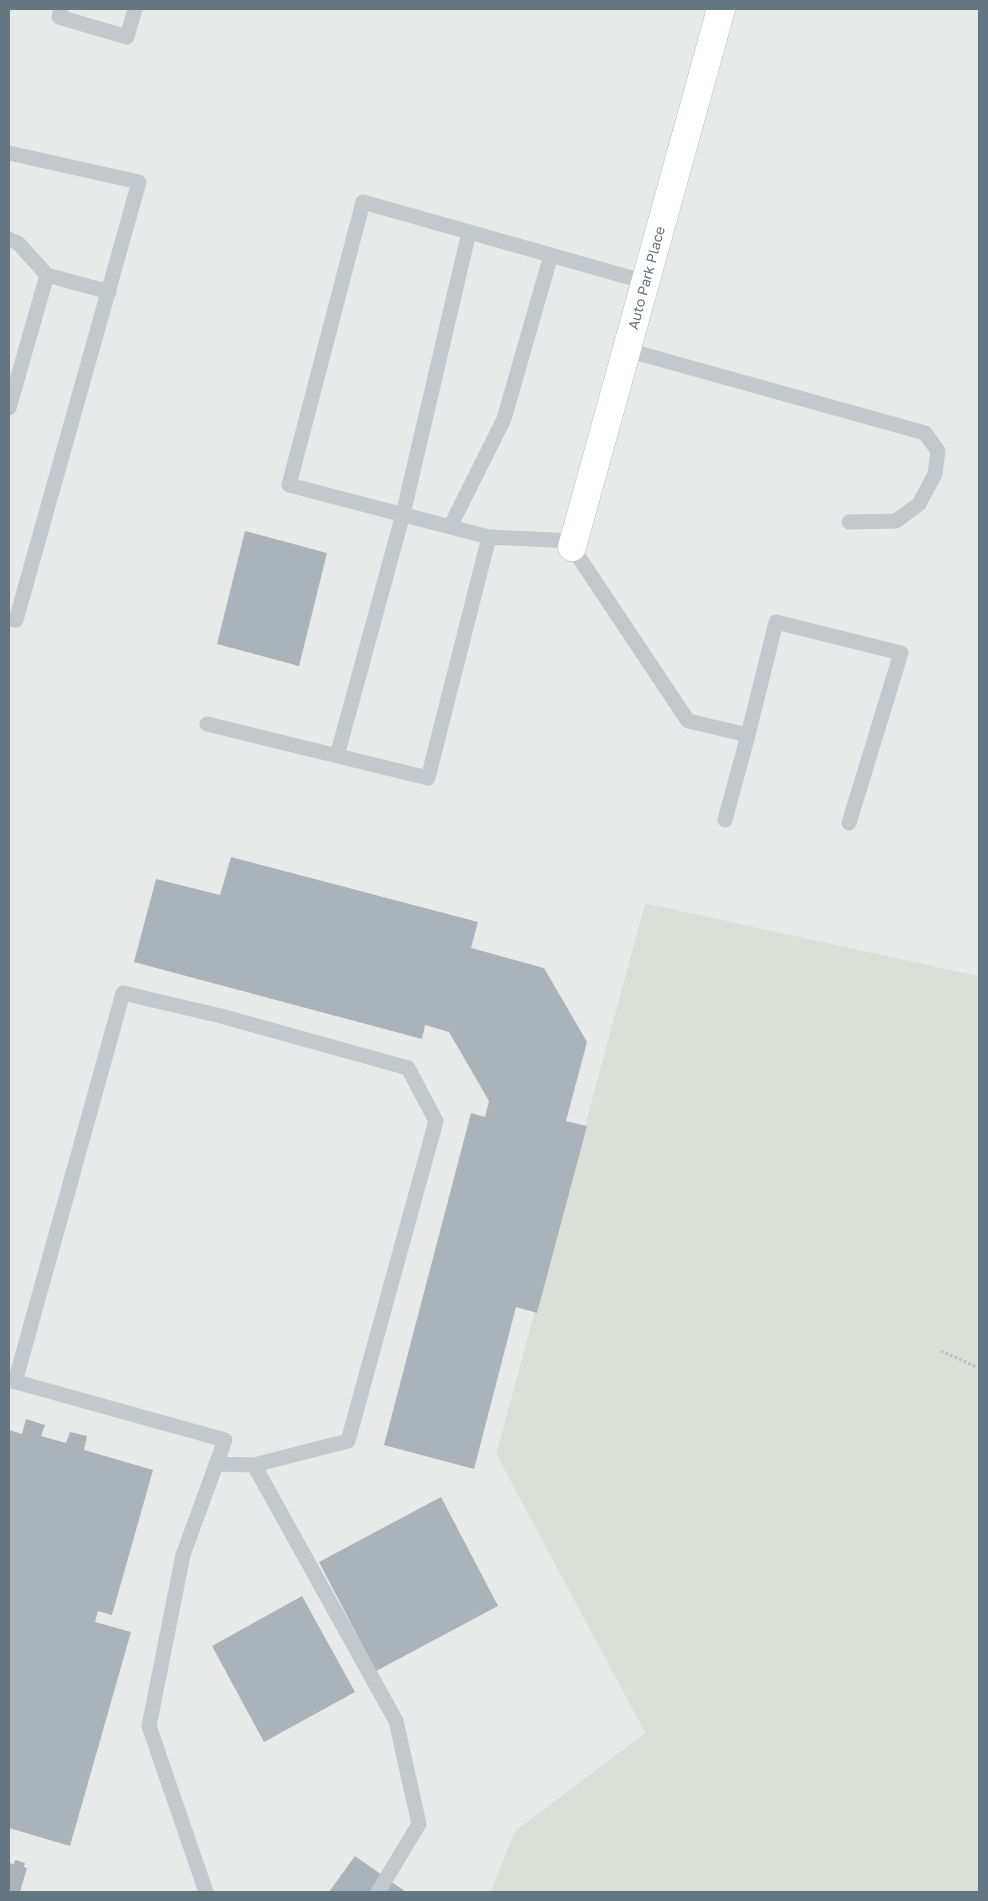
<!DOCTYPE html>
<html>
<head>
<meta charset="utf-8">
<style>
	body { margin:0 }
	#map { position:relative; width:988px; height:1901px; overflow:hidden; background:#fafaf8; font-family:"Golos Text",sans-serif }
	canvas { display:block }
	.frame { position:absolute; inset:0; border:10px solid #657683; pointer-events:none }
</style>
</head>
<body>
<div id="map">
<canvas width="988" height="1901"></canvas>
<div class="frame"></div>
</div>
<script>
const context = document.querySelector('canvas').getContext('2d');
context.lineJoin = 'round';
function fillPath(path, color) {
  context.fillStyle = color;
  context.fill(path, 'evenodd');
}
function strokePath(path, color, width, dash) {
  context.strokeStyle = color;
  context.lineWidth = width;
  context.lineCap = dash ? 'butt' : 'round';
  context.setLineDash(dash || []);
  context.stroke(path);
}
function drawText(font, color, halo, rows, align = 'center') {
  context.font = font + ' "Golos Text",sans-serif';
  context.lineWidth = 5;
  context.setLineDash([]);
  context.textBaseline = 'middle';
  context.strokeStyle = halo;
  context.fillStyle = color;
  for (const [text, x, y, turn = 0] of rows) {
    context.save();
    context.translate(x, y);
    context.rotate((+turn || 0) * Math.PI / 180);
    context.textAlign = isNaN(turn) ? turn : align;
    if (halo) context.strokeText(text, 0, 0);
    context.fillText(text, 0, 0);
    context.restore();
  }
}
const built = new Path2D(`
	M9,9h970v967l-334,-73 -149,551 149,279 -130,98 -25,61h-481z`);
const green = new Path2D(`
	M645,903l334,73v916h-489l25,-61 130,-98 -149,-279z`);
const building = new Path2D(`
	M245,531l82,22 -28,113 -82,-22z
	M231,857l247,65 -7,26 73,20 43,74 -21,79 21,5 -50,187 -21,-6 -42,162 -90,-24 87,-332 14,4 4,-16 -40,-69 -24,-7 -3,14 -288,-77 22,-83 64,16z
	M26,1419l19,6 -4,11 25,7 4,-11 17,4 -3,14 69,20 -41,145 -14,-4 -3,11 36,10 -61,214 -61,-18v-398l13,4z
	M441,1497l57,109 -122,65 -57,-109z
	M302,1596l53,96 -91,50 -52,-96z
	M355,1856l51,36h-77z
	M15,1860l10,3 -1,4 3,1 -7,24h-11v-29l5,1z`);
const path = new Path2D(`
	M941,1351l38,17`);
const lane = new Path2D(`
	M61,9l-2,8 68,20 8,-28
	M9,153l130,29 -123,438 -7,-1
	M9,239l9,4 29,32 -38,133
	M47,275l62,17
	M627,350l298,83 13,18 -3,23 -16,30 -23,17 -47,1
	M450,527l54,-108 47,-164
	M574,541l-85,-4 -200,-52 74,-283 283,80
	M572,547l116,174 60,14 28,-113 125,31 -52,170
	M207,724l221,54 61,-241
	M337,756l66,-242 66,-282
	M725,820l23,-85
	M9,1380l216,60 -42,115 -34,171 57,166
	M15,1382l108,-389 98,23 187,52 28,53 -88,320 -94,24 -38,-1
	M254,1465l142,256 23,103 -41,68`);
const secondary = new Path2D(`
	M572,547l149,-538`);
const streetNames = [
	["Auto Park Place",647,278,-75]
];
fillPath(built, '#e8e9e9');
fillPath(green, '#dadfd7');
fillPath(building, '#aab3b9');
strokePath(secondary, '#b3babf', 29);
strokePath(path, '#bbbfc2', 3, [2.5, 2.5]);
strokePath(lane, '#c3c8cc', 15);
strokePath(secondary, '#fff', 28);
drawText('14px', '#657683', '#fff', streetNames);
</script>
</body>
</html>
